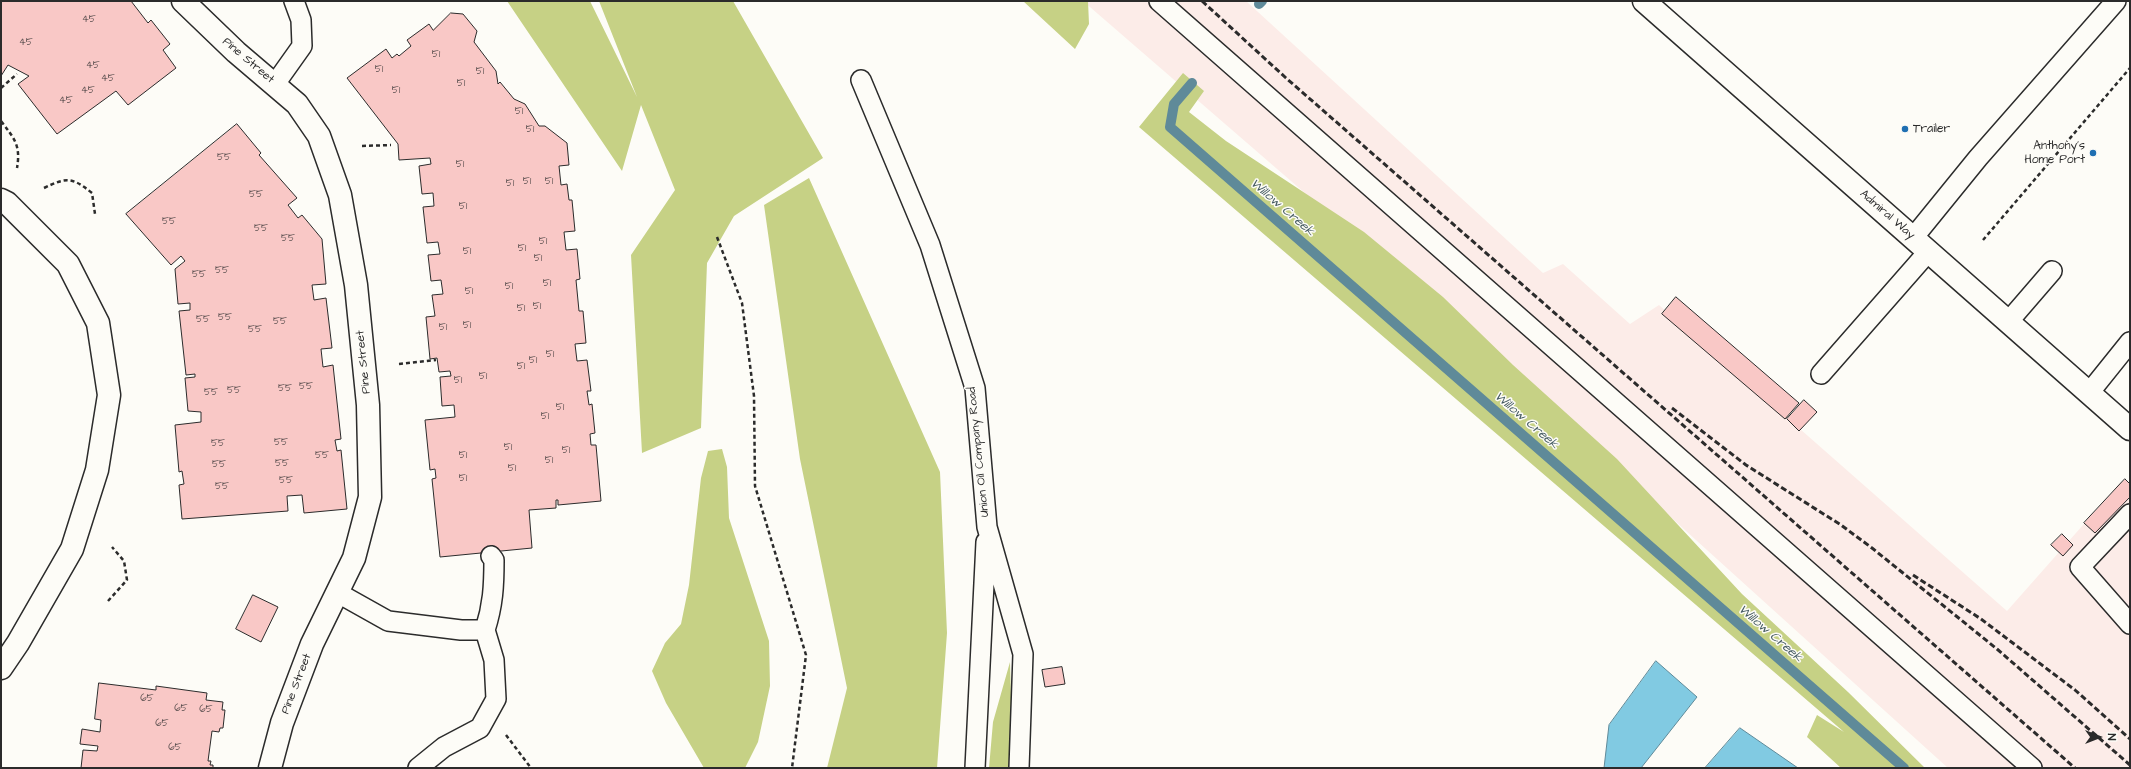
<!DOCTYPE html>
<html>
<head>
<meta charset="utf-8">
<style>
	body { margin:0 }
	#map { position:relative; width:2131px; height:769px; overflow:hidden; background:#fdfcf7; font-family:"Architects Daughter",sans-serif }
	canvas { display:block }
	.frame { position:absolute; inset:0; border:2px solid #2b2b2b; pointer-events:none }
	.north { position:absolute; left:2079px; top:717px; width:40px; height:40px; -webkit-text-stroke:3px #fdfcf7; paint-order:stroke; rotate:90deg; font-size:11px; font-weight:700; line-height:16px; text-align:center; color:#2b2b2b }
	.north::after { content:''; display:block; margin:auto; width:14px; height:18px; background:#2b2b2b; clip-path:polygon(50% 0,100% 100%,50% 72%,0 100%) }
</style>
</head>
<body>
<div id="map">
<canvas width="2131" height="769"></canvas>
<div class="frame"></div>
<div class="north">N</div>
</div>
<script>
const context = document.querySelector('canvas').getContext('2d');
context.lineJoin = 'round';
function fillPath(path, color) {
  context.fillStyle = color;
  context.fill(path, 'evenodd');
}
function strokePath(path, color, width, dash) {
  context.strokeStyle = color;
  context.lineWidth = width;
  context.lineCap = dash ? 'butt' : 'round';
  context.setLineDash(dash || []);
  context.stroke(path);
}
function drawText(font, color, halo, rows, align = 'center') {
  context.font = font + ' "Architects Daughter",sans-serif';
  context.lineWidth = 3;
  context.setLineDash([]);
  context.textBaseline = 'middle';
  context.strokeStyle = halo;
  context.fillStyle = color;
  for (const [text, x, y, turn = 0] of rows) {
    context.save();
    context.translate(x, y);
    context.rotate((+turn || 0) * Math.PI / 180);
    context.textAlign = isNaN(turn) ? turn : align;
    if (halo) context.strokeText(text, 0, 0);
    context.fillText(text, 0, 0);
    context.restore();
  }
}
const built = new Path2D(`
	M1083,1h163l297,272 20,-9 67,60 29,-19 348,306 114,-129 9,9v277h-182l-471,-426z`);
const green = new Path2D(`
	M507,1h83l47,96 -38,-96h134l90,157 -89,58 -27,47 -6,165 -59,25 -11,-198 44,-65 -34,-85 -19,66z
	M1023,1h65l1,23 -14,25z
	M1183,73l21,18 -15,21 37,29 138,91 79,65 70,68 104,94 125,135 106,98 77,76h-84l-34,-31 10,-22 27,17 -705,-605z
	M809,178l131,294 7,161 -10,135h-110l20,-80 -47,-229 -36,-254z
	M722,449l5,18 2,51 40,123 1,45 -12,56 -13,26h-41l-38,-65 -14,-32 13,-28 16,-19 8,-39 12,-107 7,-27z
	M1010,662l3,106h-24l4,-46z`);
const water = new Path2D(`
	M1656,661l41,36 -56,71h-37l5,-43z
	M1740,728l58,40h-93z`);
const stream = new Path2D(`
	M1259,4l3,-3
	M1192,83l-18,21 -4,23 734,641`);
const building = new Path2D(`
	M1,1h130l17,22 3,-3 19,24 -7,6 13,18 -48,37 -12,-14 -59,43 -39,-50 11,-8 -21,-11 -7,11z
	M451,13l12,1 14,17 -3,11 22,29 2,13 2,-2 14,17 11,5 14,22h6l22,17 2,22 -10,1 2,19 6,-1 2,16h3l3,31 -11,1 2,18 11,-1 3,30 -4,1 3,31h4l3,32 -11,1 2,17 10,-1 4,31h-4l2,14 3,-1 3,29 -5,1 1,11h5l5,56 -43,4v-5h-2v8l-27,2 3,38 -92,9 -8,-78 4,-1 -1,-9 -5,1 -5,-50 30,-3 -1,-12 -12,1 -2,-29 11,-1 -1,-5 -11,1 -2,-14 -7,1 -4,-42 9,-1 -3,-21 11,-1 -2,-14 -10,1 -3,-26 12,-1 -2,-12 -11,1 -4,-36 11,-1 -1,-13 -11,1 -3,-28 12,-2 -1,-6 -31,2 -1,-16 -51,-66 39,-29 6,9 5,-4 2,2 12,-10 -4,-6 22,-16 4,6z
	M237,124l24,29 -2,2 38,43 -9,7 10,13 4,-3 20,24 4,45 -14,1 2,15 12,-2 6,50 -11,1 2,18 10,-2 8,74 -6,1 2,11 4,-1 6,59 -43,4 -2,-18 -15,1 1,15 -106,8 -3,-34 5,-1 -2,-13 -3,1 -4,-47 26,-3v-10l-13,-1 -3,-33 10,-1v-3l-9,1 -7,-64 11,-1v-7l-12,1 -3,-35 10,-8 -4,-5 -10,9 -45,-51z
	M1676,297l123,106 -14,16 -123,-105z
	M1804,400l13,12 -18,19 -12,-12z
	M2125,479l5,5v13l-35,36 -11,-10z
	M2062,534l11,11 -10,11 -12,-11z
	M253,595l25,12 -17,35 -25,-13z
	M1062,667l3,17 -20,3 -3,-17z
	M99,683l57,7v-4l51,7 -1,7 17,2 -1,8h3l-2,18h-3l-1,4 -7,-1 -4,30h3l-1,4h3v3h-132l2,-18 14,1 1,-5 -18,-2 2,-15 18,3 1,-12 -6,-1z`);
const path = new Path2D(`
	M1,88l16,-14
	M1,121c13,17 20,24 16,47
	M362,146l29,-1
	M44,188c23,-11 28,-11 48,5l3,21
	M717,237l25,66 12,93 1,90 51,169 -14,113
	M1983,240l147,-172
	M399,364l37,-4
	M108,601l19,-21 -3,-19 -12,-14
	M506,735l25,33`);
const lane = new Path2D(`
	M1159,1l873,767
	M861,80l69,165 45,143 12,139 36,127 -4,114
	M275,84l27,-38 -1,-26 -7,-19
	M1913,238l65,-80 138,-157
	M2008,322l44,-51
	M1821,374l107,-122
	M2089,393l41,-51
	M2130,514l-50,53 50,57
	M338,593l50,28 73,9h24l9,30 2,39 -16,29 -36,19 -26,21
	M485,630c8,-25 9,-44 9,-70l-3,-4
	M975,768l11,-226`);
const street = new Path2D(`
	M183,1l53,51 61,52 22,32 21,59 16,90 12,120 2,92 -16,61 -42,86 -30,79 -12,45
	M1644,1l486,428
	M1,200l6,3 61,61 30,59 11,72 -12,75 -25,79 -54,94 -17,25`);
const rail = new Path2D(`
	M1202,1l84,77 789,690
	M1672,408l74,57 95,60 31,23 125,101 133,116
	M1913,575l68,44 94,71 55,49`);
const markers = [
	[1905,129,4,"#1f6fb2"],
	[2093,153,4,"#1f6fb2"]
];
const numberNames = [
	["45",89,20],
	["45",26,43],
	["51",436,55],
	["45",93,66],
	["51",379,70],
	["51",480,72],
	["45",108,79],
	["51",461,84],
	["45",88,91],
	["51",396,91],
	["45",66,101],
	["51",519,112],
	["51",530,130],
	["55",224,158],
	["51",460,165],
	["51",527,182],
	["51",549,182],
	["51",510,184],
	["55",256,195],
	["51",463,207],
	["55",169,222],
	["55",261,229],
	["55",288,239],
	["51",543,242],
	["51",522,249],
	["51",467,252],
	["51",538,259],
	["55",222,271],
	["55",199,275],
	["51",547,284],
	["51",509,287],
	["51",469,292],
	["51",537,307],
	["51",521,309],
	["55",225,318],
	["55",203,320],
	["55",280,322],
	["51",467,326],
	["51",443,328],
	["55",255,330],
	["51",550,355],
	["51",533,361],
	["51",521,367],
	["51",483,377],
	["51",458,381],
	["55",306,387],
	["55",285,389],
	["55",234,391],
	["55",211,393],
	["51",560,408],
	["51",545,417],
	["55",281,443],
	["55",218,444],
	["51",508,448],
	["51",566,451],
	["55",322,456],
	["51",463,456],
	["51",549,461],
	["55",282,464],
	["55",219,465],
	["51",512,469],
	["51",463,479],
	["55",286,481],
	["55",222,487],
	["65",147,699],
	["65",181,709],
	["65",206,710],
	["65",162,724],
	["65",175,748]
];
const streetNames = [
	["Pine Street",248,61,40],
	["Admiral Way",1887,215,41],
	["Pine Street",364,362,-96],
	["Union Oil Company Road",979,452,-96],
	["Pine Street",297,684,-69]
];
const poiNames = [
	["Trailer",1913,129],
	["Anthony's",2085,146,"right"],
	["Home Port",2085,160,"right"]
];
const waterNames = [
	["Willow Creek",1282,208,41],
	["Willow Creek",1526,421,41],
	["Willow Creek",1770,634,41]
];
fillPath(built, '#fcece8');
fillPath(green, '#c6d185');
fillPath(water, '#81cae2');
strokePath(water, '#5f8a99', 1);
strokePath(stream, '#5f8a99', 10);
fillPath(building, '#f9c8c6');
strokePath(building, '#2b2b2b', 1);
strokePath(lane, '#2b2b2b', 22);
strokePath(street, '#2b2b2b', 25);
strokePath(path, '#2b2b2b', 2.5, [4, 3]);
strokePath(lane, '#fdfcf7', 19);
strokePath(street, '#fdfcf7', 22);
strokePath(rail, '#2b2b2b', 3, [6, 3]);
for (const [x, y, r, color] of markers) {
  const dot = new Path2D();
  dot.arc(x, y, r, 0, 2 * Math.PI);
  context.fillStyle = color;
  context.fill(dot);
  strokePath(dot, '#fdfcf7', 1.5);
}
drawText('10px', '#5e5252', null, numberNames);
drawText('12px', '#2b2b2b', '#fdfcf7', streetNames);
drawText('12px', '#2b2b2b', '#fdfcf7', poiNames, 'left');
drawText('italic 13px', '#455b62', '#fdfcf7', waterNames);
</script>
</body>
</html>
